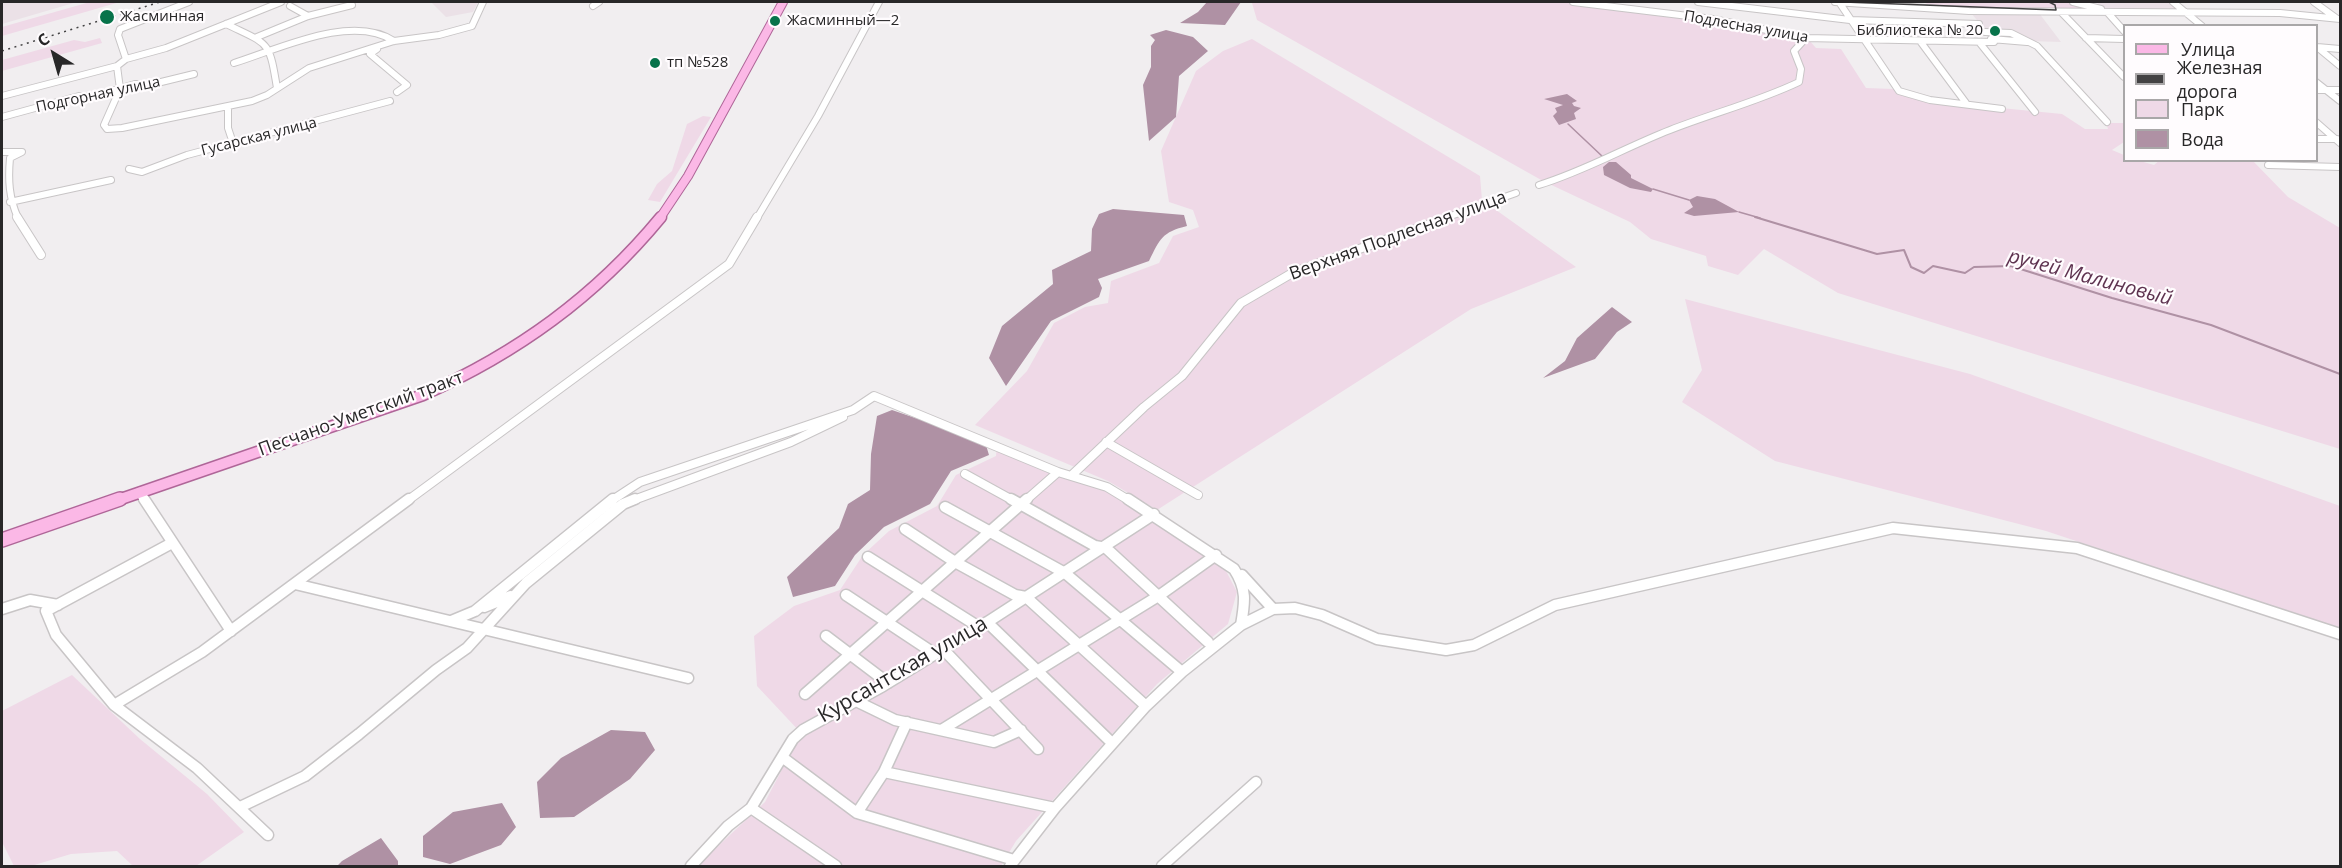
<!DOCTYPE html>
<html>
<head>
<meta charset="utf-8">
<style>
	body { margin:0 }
	#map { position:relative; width:2342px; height:868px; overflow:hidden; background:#f1eef0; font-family:"Open Sans",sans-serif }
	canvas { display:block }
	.frame { position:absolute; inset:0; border:3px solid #282728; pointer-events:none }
	.legend { position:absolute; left:2123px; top:24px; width:195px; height:138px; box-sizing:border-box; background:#fffcfe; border:2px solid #a9a7a8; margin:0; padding:8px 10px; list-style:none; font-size:18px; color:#282728 }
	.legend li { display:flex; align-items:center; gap:12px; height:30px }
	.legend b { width:30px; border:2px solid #a9a7a8 }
	.north { position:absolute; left:24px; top:24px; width:60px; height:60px; -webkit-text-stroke:4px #fffcfe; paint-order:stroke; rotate:323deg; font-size:16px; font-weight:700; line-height:24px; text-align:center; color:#282728 }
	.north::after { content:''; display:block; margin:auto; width:21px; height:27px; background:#282728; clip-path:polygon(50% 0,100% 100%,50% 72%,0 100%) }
</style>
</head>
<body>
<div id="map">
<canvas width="2342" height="868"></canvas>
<div class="frame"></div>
<ul class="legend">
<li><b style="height:8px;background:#fbb8e6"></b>Улица</li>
<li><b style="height:8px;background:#434243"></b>Железная дорога</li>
<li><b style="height:16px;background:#efd9e7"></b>Парк</li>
<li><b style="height:16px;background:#af91a4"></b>Вода</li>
</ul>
<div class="north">С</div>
</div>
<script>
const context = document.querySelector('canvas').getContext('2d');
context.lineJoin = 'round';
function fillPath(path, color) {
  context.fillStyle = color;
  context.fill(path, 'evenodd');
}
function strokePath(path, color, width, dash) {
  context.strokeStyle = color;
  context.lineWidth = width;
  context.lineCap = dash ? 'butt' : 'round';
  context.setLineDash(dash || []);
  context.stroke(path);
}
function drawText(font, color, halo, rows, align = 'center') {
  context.font = font + ' "Open Sans",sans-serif';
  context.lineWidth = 4.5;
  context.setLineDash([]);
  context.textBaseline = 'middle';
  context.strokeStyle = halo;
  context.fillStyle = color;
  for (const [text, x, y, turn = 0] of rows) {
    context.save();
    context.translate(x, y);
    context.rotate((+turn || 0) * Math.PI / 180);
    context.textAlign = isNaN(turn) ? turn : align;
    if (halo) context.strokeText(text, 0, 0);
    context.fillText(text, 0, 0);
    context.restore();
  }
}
const built = new Path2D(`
	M2,2h75l-75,22z
	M431,2h47l-5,10 -27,5z
	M2096,2h75l10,9 -78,-3z
	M1971,13h68l22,29 -32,-1 -5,-6 -36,-2z`);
const green = new Path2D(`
	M90,2h30l-118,34v-9z
	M1601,2v4l116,14 91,19 8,9 25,1 25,39 27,1 67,15 102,10 23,15h23l-2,-6h18v19l-12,8 12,5v5l16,1 14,4 6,-5 93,1 35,36 52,31v221l-502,-156 -74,-44 -26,26 -30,-9 -2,-10 -55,-17 -21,-17 -87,-41 -286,-161 -5,-17z
	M1923,2h146l33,8c-41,0 -147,7 -179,-8z
	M100,38l2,5 -100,28v-11l72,-20 11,2z
	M1252,39l228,137 2,24 94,67 -105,42 -314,201 -49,-29 -133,-56 52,-54 27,-48 31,-16 23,-4 3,-22 48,-18 14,-27 26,-9 -6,-17 -24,-8 -8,-51 35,-80 27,-20z
	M703,116l8,1 -51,85 -12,-2 9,-16 15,-13 15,-47z
	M1685,299l285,75 370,132v123l-294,-98 -271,-70 -93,-59 20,-32z
	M997,445l108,45 120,79 12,23 -9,32 -71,60 -141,157 -15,25h-304l68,-64 36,-69 -44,-47 -3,-50 40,-30 46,-16 23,-35 26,-24 48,-25 19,-31 40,-19z
	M72,675l68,64 67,55 37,38 -48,34h-63l-16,-15 -46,3 -40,12h-17l-12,-24v-131z`);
const water = new Path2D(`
	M1207,2h34l-16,23 -45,-2 18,-11z
	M1166,30l27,7 15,14 -29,25 -3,41 -27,24 -6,-56 8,-18v-21l4,-6 -5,-5z
	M1567,94l10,7 -5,2 2,3 7,2 -7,5 2,6 -17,6 -6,-9 4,-4 -2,-4 8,-3 -19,-6z
	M1609,162h7l15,13v3l22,11 -2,3 -21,-4 -26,-13 -1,-8z
	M1697,196l18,3 24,13 -45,4 -10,-3 9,-6 -4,-7z
	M1113,209l71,6 3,11c-25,6 -27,13 -38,35l-51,18 4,9 -3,9 -48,24 -45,65 -17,-28 13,-32 51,-42 -1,-14 39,-19 1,-22 7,-15z
	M1612,307l20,15 -15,10 -22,27 -52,19 22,-17 12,-23z
	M892,410l93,32 4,13 -38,16 -21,33 -46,23 -29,28 -20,31 -42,11 -6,-20 52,-49 9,-24 22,-14 1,-36 6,-38z
	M611,730l34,2 10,18 -25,29 -56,38 -34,1 -3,-36 24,-24z
	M502,803l14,24 -15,18 -51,19 -27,-7v-21l30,-24z
	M381,838l17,23v5h-61l5,-5z`);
const streamFar1 = new Path2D(`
	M1568,124l35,33
	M1653,189l36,11
	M1739,212l21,6`);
const stream = new Path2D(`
	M1755,217l122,37 27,-4 7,17 13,6 9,-7 32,7 9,-6 37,-1 101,32 99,27 129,49`);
const minorFar2 = new Path2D(`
	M281,2l-115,46 -40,11 -9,7 3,23 -16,36 3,4 15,-1 130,-27 15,-6 42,-27 85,-27 45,-6 33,-9 11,-24
	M1573,2l140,17 93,19 188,4
	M1698,2l152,18 129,4
	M1835,2l134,9 311,2 60,6
	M1839,2l60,89 31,9 72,9
	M2073,2l28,7
	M2173,2l29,24
	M2314,2l22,16
	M290,6l18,10
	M593,6l6,-4
	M2061,12l63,65
	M2108,13l16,18
	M226,24c43,21 43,15 51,64
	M1985,32l26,1 26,13 70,76
	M257,37l51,-21 44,-11
	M2086,38l38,1
	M1991,39l36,3
	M1920,41l46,62
	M1979,42l56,70
	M2317,47l23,19
	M2317,47l23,2
	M377,49l-7,5 37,31 -10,7
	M126,59l-8,-24 2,-6 69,-27
	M234,63c45,-14 118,-50 160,-22
	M2316,82l24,19
	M2316,90h24
	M2,96l115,-30
	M228,106v22l5,15
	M2,117l77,-21h15l41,-12h18l41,-10
	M2316,122l24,21
	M2316,139h21
	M2,152h20l-12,6c-2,22 -1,40 8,60
	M2268,165l72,2
	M129,169l13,3 45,-17 203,-54
	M1539,185c46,-14 87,-38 131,-55 43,-17 87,-28 129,-48l2,-13 -7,-18 12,-13
	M10,202l101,-22
	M757,218l61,-102 61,-114
	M1445,218l71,-25`);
const minorFar1 = new Path2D(`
	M17,217l24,38
	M1106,442l92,53
	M965,474l49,27
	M1072,475l72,-68 38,-31 59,-73 53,-31 156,-55
	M139,492l6,9
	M407,501l322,-237 28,-47
	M611,501l29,-19 213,-72 21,-14 184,76 49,15 23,14
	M631,501l160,-59 52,-25
	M1025,501l33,-29`);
const minor = new Path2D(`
	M144,499l87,132
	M1011,499l84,47 11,2 102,94
	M1128,499l106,70c13,20 11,33 7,56
	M945,507l120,66 117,99
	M905,529l50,33 60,33 11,2 120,109
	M868,557l111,70
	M1242,575l31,34
	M295,584l393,94
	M846,595l89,59
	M484,607l27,-11
	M2,609l28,-9 28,5
	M451,621l24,-10 138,-112
	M987,622l125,121
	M826,636l62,47
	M943,649l95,100
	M805,694l222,-195
	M858,702l37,18 99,22 27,-12
	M114,705l-58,-70 -10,-24 126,-68
	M943,729l217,-134 56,-40
	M782,757l75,56 157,47
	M884,772l171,36
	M240,807l65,-31 54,-42 77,-64 31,-22 59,-65 97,-79 12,-5
	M751,808l85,58
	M857,813l27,-41 23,-50
	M268,835l-71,-67 -83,-63 88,-53 207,-153
	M691,866l37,-40 23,-18 42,-69 10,-9 80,-44 103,-63 168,-109
	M1010,866l45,-58 91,-102 36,-34 59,-47 32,-16 22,-1 27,7 55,24 69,11 28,-5 81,-40 338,-77 184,20 263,86
	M1162,866l94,-84`);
const majorFar2 = new Path2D(`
	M660,218l28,-42 95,-174`);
const majorFar1 = new Path2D(`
	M115,501l308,-106c94,-42 172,-98 238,-178`);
const major = new Path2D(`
	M2,540l118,-41`);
const tram = new Path2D(`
	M1844,2l212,8 -1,-5 -6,-3`);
const rail = new Path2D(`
	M2,51l158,-49`);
const markers = [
	[107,17,8,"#08734b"],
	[775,21,6,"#08734b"],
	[1995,31,6,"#08734b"],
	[655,63,6,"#08734b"]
];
const farPoinames = [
	["Жасминная",120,17],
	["Жасминный—2",787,21],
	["Библиотека № 20",1983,31,"right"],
	["тп №528",667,63]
];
const farStreetnames = [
	["Подлесная улица",1746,27,10],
	["Подгорная улица",98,95,-12],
	["Гусарская улица",259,137,-14]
];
const streetNames = [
	["Верхняя Подлесная улица",1398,236,-20],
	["Песчано-Уметский тракт",361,414,-20]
];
const waterNames = [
	["ручей Малиновый",2090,278,15]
];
const nearStreetnames = [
	["Курсантская улица",903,670,-30]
];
fillPath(built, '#ebe1e7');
fillPath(green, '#efd9e7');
fillPath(water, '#af91a4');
strokePath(streamFar1, '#af91a4', 1.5);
strokePath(stream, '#af91a4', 2);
strokePath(minorFar2, '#c8c5c6', 8);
strokePath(minorFar1, '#c8c5c6', 10);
strokePath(minor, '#c8c5c6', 13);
strokePath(majorFar2, '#af6698', 10);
strokePath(majorFar1, '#af6698', 13);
strokePath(major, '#af6698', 16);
strokePath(minorFar2, '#fff', 6);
strokePath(minorFar1, '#fff', 8);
strokePath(minor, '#fff', 10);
strokePath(majorFar2, '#fbb8e6', 8);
strokePath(majorFar1, '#fbb8e6', 10);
strokePath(major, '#fbb8e6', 13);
strokePath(tram, '#434243', 1.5);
strokePath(rail, '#434243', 1.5, [2, 4.5]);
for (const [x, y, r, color] of markers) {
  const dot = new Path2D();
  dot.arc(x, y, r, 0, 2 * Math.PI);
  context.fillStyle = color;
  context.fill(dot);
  strokePath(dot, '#fffcfe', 2);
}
drawText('15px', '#282728', '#fffcfe', farPoinames, 'left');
drawText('15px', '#282728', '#fffcfe', farStreetnames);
drawText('18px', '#282728', '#fffcfe', streetNames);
drawText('italic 20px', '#5e3350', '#fffcfe', waterNames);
drawText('21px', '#282728', '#fffcfe', nearStreetnames);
</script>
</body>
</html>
